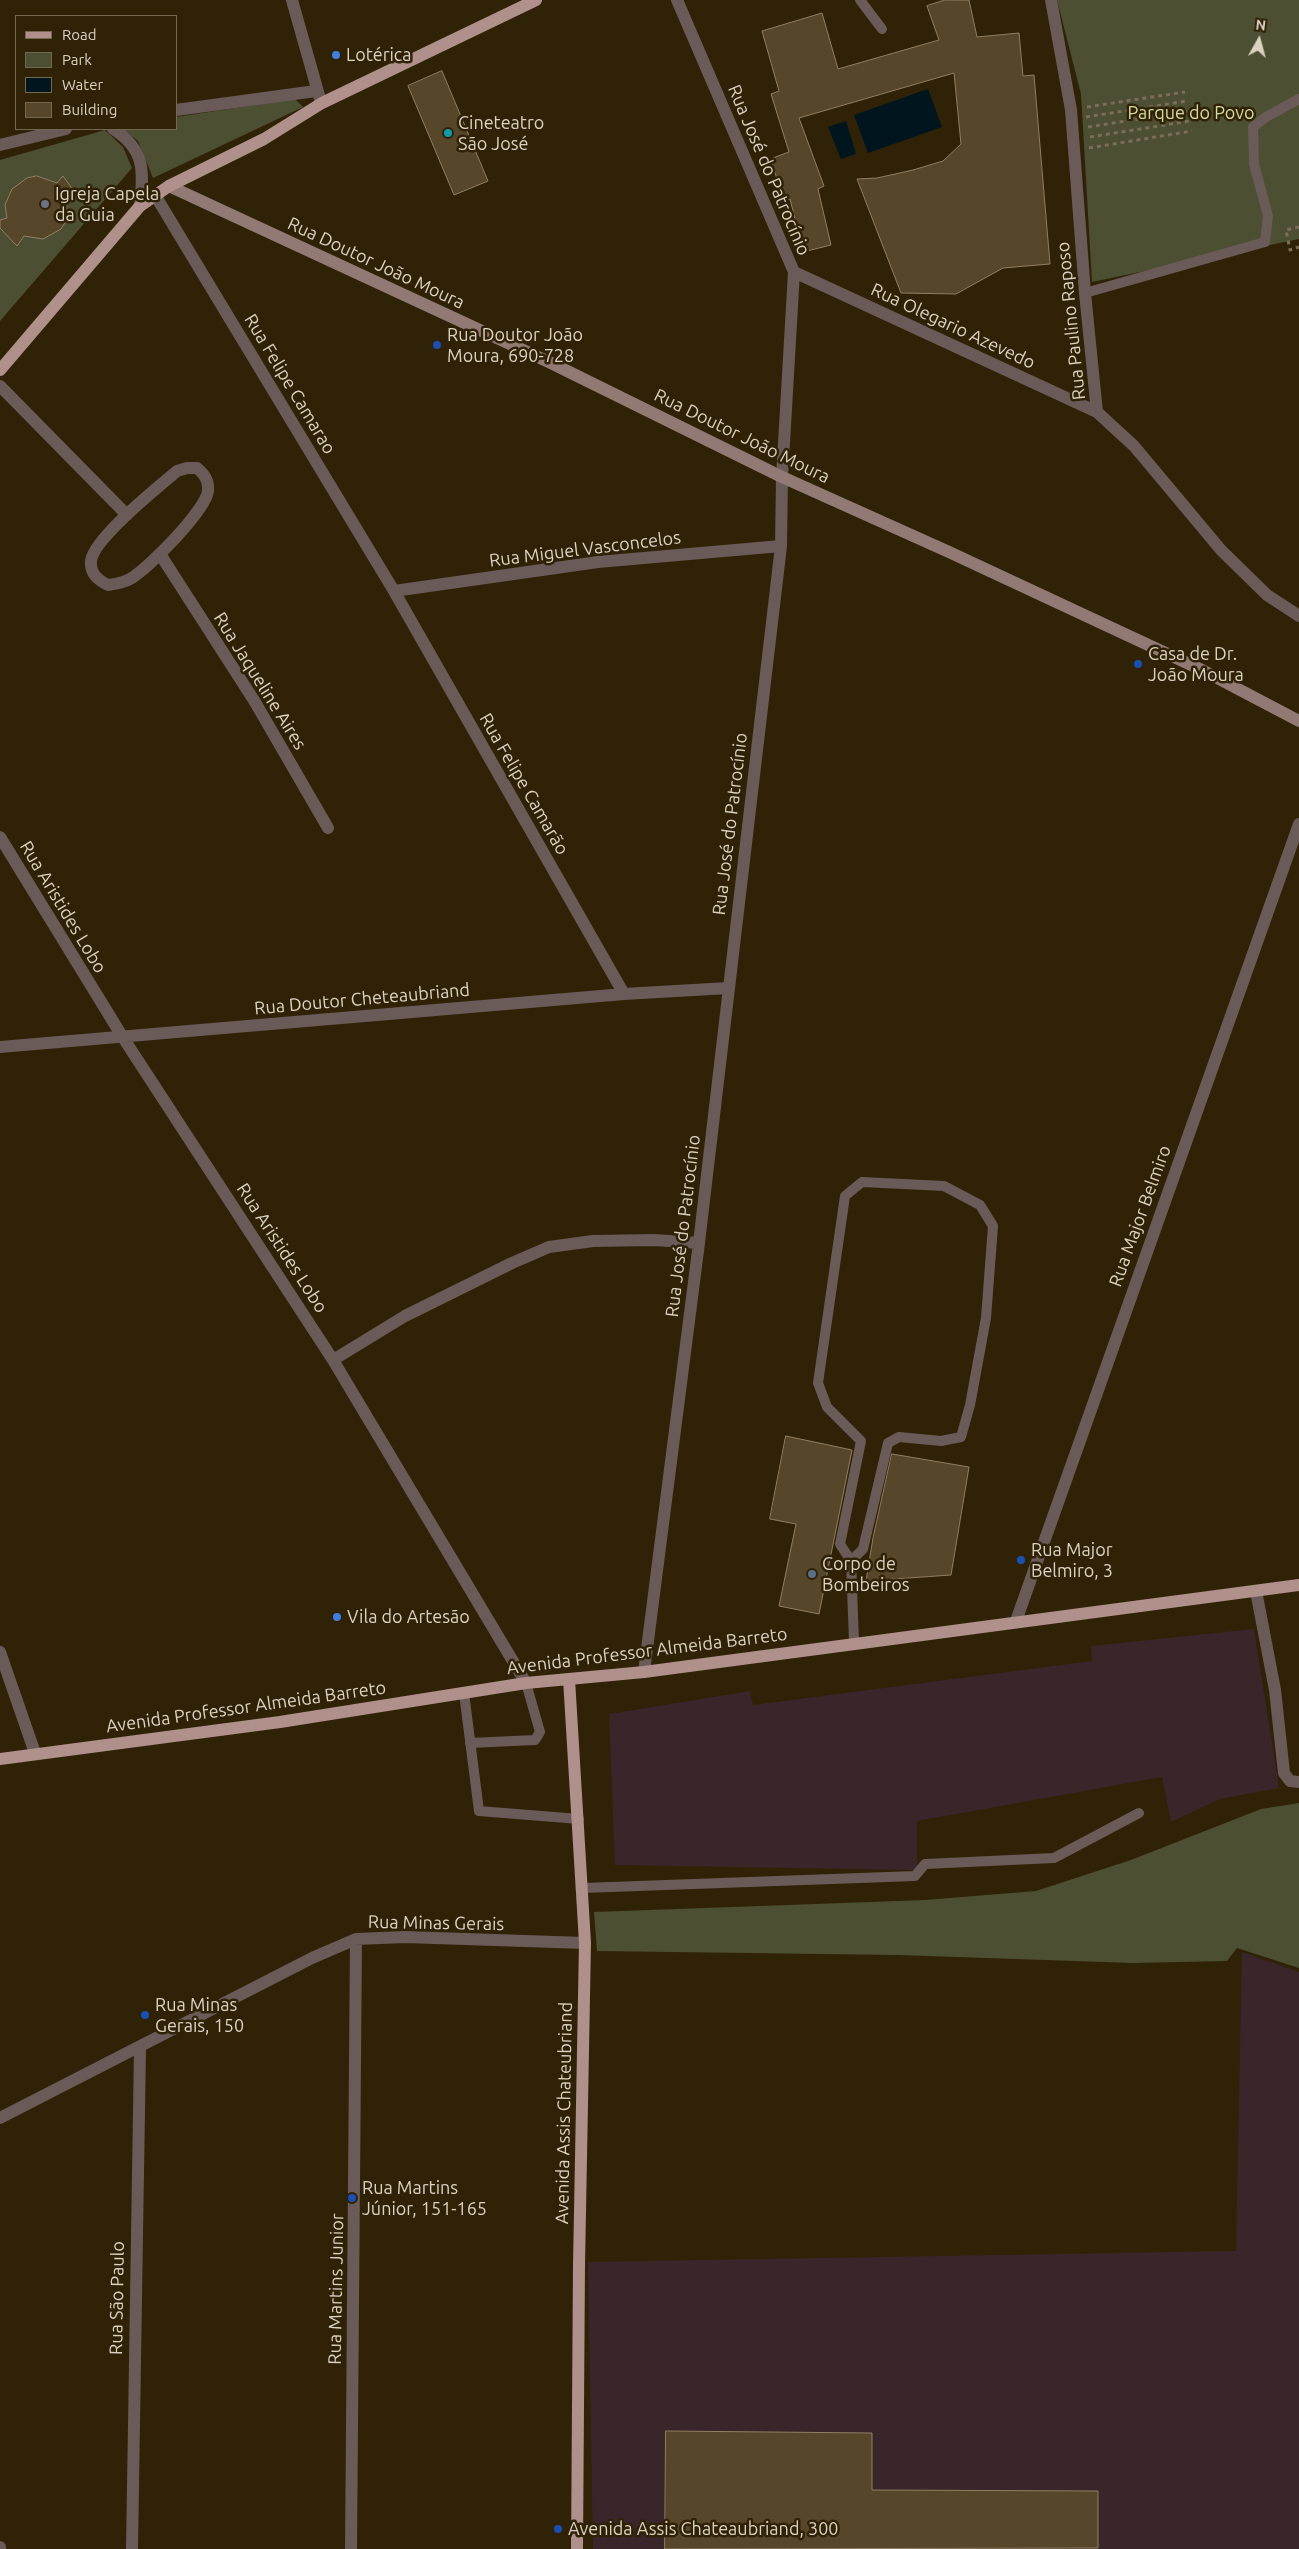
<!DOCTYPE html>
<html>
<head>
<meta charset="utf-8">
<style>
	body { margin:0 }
	#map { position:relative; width:1299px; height:2549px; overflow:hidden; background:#302207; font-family:Ubuntu,sans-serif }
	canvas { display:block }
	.legend { position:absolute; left:15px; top:15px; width:162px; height:115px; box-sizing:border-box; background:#302207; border:1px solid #746852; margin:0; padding:6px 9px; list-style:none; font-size:15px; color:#dbd2c2 }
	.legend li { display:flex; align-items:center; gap:10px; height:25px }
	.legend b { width:25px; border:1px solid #746852 }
	.north { position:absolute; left:1234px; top:15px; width:50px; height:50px; -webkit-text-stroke:4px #302207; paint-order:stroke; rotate:7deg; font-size:14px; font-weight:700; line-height:20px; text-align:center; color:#dbd2c2 }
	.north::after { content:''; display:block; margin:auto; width:18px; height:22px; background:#dbd2c2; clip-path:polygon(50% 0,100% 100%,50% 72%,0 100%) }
</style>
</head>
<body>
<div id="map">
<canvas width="1299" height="2549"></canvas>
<ul class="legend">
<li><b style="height:6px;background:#af908a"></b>Road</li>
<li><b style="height:14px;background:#4d4f33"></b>Park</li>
<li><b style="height:14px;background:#00151e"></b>Water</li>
<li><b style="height:14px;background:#57472a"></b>Building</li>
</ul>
<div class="north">N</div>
</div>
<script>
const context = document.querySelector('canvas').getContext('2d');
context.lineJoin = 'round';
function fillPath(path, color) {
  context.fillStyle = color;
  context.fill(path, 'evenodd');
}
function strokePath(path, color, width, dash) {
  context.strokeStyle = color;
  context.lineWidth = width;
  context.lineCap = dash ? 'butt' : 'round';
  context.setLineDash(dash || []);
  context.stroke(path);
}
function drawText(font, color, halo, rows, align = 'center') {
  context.font = font + ' Ubuntu,sans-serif';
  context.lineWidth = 5;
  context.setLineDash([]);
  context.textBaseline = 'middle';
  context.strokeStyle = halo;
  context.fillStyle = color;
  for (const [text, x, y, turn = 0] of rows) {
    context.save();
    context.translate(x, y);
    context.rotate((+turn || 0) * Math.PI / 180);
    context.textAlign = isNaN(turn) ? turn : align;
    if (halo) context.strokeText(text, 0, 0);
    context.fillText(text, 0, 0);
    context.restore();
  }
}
const industrial = new Path2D(`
	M1254,1629l25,159 -59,11 -49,23 -9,-45 -245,44v49l-302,-5 -6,-151 141,-23 3,14 339,-44 -1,-15z
	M1242,1952l57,20v577h-706l-5,-287 648,-11z`);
const green = new Path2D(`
	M1057,0h242v239l-207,43 -11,-188z
	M295,99l8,8 -150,71 -15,-37 -15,-12h53v-12z
	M105,130l18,17 9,21 -132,153v-161z
	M1299,1803v165l-62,-20 -10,13 -94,2 -235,-8 -301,-4 -3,-39 331,-12 111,-9 95,-31 130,-51z`);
const water = new Path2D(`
	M928,89l14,38 -74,26 -14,-38z
	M846,121l10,33 -15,5 -13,-32z`);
const building = new Path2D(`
	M945,0h24l8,37 42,-4 4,43 11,-1 16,189 -47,4 -47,26 -55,-1 -44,-114 20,-1 36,-8 30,-9 18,-17 -7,-71 -155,45 25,68 -6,3 13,56 -28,7 -13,-53 -5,2 -15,-42 19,-7 -18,-58 8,-3 -17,-60 60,-18 16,56 101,-29 -12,-34z
	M442,71l46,110 -34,14 -46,-109z
	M37,176l20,7 6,-7 13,18 -9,8 -1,19 -5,8 -18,10 -19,-3 -7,10 -17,-18v-8l7,-2 -2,-13 7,-16 15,-11z
	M786,1436l66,14 -33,164 -40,-8 17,-82 -26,-5z
	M892,1454l77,13 -18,108 -85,6 7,-43z
	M666,2431l206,2v57l226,1v57l-433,1z`);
const path = new Path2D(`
	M1087,107l98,-15
	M1086,117l101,-16
	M1088,127l101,-16
	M1090,137l100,-16
	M1089,148l103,-17
	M1299,227l-13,3 4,20 9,-3`);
const lane = new Path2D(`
	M860,0l22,29
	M1085,293l180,-51 3,-26 -14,-52 -1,-37 13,-10 33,-18
	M851,1561l12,-12 25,-106 11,-6 42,4 20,-4 9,-32 16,-87 7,-92 -13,-21 -36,-19 -82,-4 -17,14 -27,187 9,24 34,34 -21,103 11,17 3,81
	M464,1693l15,118 100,8
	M470,1743l65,-3 5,-8 -14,-49
	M583,1888l332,-12 10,-12 129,-6 85,-45`);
const street = new Path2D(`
	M292,0l28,99
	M1051,0l20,110 14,183 12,119
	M176,110l140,-19
	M113,129c32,20 31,42 27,77
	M0,145l66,-16
	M155,195l239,396 230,403
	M794,272l303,140 37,34 87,104 46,45 32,21
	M0,386l127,129
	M187,468h10c7,6 12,12 11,23 -2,19 -60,78 -78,88 -7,4 -15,5 -22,6 -10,-5 -18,-11 -17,-24 2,-22 68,-75 86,-90z
	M160,554l95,148 73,126
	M394,591l204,-29 183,-16
	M0,837l122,199 211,324 193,323
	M0,1047l624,-53 104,-6
	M333,1360l72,-44 107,-53 37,-16 44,-6 61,-1 45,3
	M1256,1591l19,99 9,83 6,8 9,1
	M1016,1621l283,-797
	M0,1652l35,101
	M644,1672l55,-429 82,-697 1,-69 12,-205 -117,-272
	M0,2118l312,-160 44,-19 49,-2 180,6
	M0,2547v2
	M132,2549l8,-501
	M351,2549l5,-610`);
const secondary = new Path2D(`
	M169,186l382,177 231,114 167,75 253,118 97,51`);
const primary = new Path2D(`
	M0,370l140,-164 29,-20 95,-47 58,-36 214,-103
	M569,1679l16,264 -6,322 -2,284
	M0,1759l280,-37 246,-39 118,-11 655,-87`);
const markers = [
	[336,55,5,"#3f7fe0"],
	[448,133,5,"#0f9aa8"],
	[45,204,5,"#6b7280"],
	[437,345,5,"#1a4fb4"],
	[1138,664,5,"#1a4fb4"],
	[1021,1560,5,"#1a4fb4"],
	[812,1574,5,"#5c6f8a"],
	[337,1617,5,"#3f7fe0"],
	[145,2015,5,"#1a4fb4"],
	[352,2198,5,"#1a4fb4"],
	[558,2529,5,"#1a4fb4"]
];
const poiNames = [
	["Lotérica",346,55],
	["Cineteatro",458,123],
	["São José",458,144],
	["Igreja Capela",55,194],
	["da Guia",55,215],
	["Rua Doutor João",447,335],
	["Moura, 690-728",447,356],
	["Casa de Dr.",1148,654],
	["João Moura",1148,675],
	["Rua Major",1031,1550],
	["Belmiro, 3",1031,1571],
	["Corpo de",822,1564],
	["Bombeiros",822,1585],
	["Vila do Artesão",347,1617],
	["Rua Minas",155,2005],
	["Gerais, 150",155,2026],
	["Rua Martins",362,2188],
	["Júnior, 151-165",362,2209],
	["Avenida Assis Chateaubriand, 300",568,2529]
];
const parkNames = [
	["Parque do Povo",1191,113]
];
const streetNames = [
	["Rua José do Patrocínio",769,170,67],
	["Rua Doutor João Moura",376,263,25],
	["Rua Paulino Raposo",1071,321,-96],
	["Rua Olegario Azevedo",953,326,25],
	["Rua Felipe Camarao",290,384,59],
	["Rua Doutor João Moura",742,436,26],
	["Rua Miguel Vasconcelos",585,549,-7],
	["Rua Jaqueline Aires",260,681,58],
	["Rua Felipe Camarão",524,784,60],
	["Rua José do Patrocínio",730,824,-83],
	["Rua Aristides Lobo",63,907,59],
	["Rua Doutor Cheteaubriand",362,999,-5],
	["Rua Major Belmiro",1140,1216,-70],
	["Rua José do Patrocínio",683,1226,-83],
	["Rua Aristides Lobo",282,1248,57],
	["Avenida Professor Almeida Barreto",647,1651,-7],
	["Avenida Professor Almeida Barreto",246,1707,-8],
	["Rua Minas Gerais",436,1923,1],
	["Avenida Assis Chateubriand",564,2113,-89],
	["Rua Martins Junior",336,2289,-89],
	["Rua São Paulo",117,2298,-89]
];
fillPath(industrial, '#39262a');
fillPath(green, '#4d4f33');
fillPath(water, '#00151e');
fillPath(building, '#57472a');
strokePath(building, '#907f62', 1);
strokePath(path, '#7a6e58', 3, [4, 4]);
strokePath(lane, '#6a5b58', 10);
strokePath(street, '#6a5b58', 12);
strokePath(secondary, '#917974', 12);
strokePath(primary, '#af908a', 12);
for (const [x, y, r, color] of markers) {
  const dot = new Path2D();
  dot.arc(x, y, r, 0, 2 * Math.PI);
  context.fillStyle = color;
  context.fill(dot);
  strokePath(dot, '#302207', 2);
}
drawText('18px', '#dbd2c2', '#302207', poiNames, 'left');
drawText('18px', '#d5da9e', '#302207', parkNames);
drawText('18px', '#dbd2c2', '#302207', streetNames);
</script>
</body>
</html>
